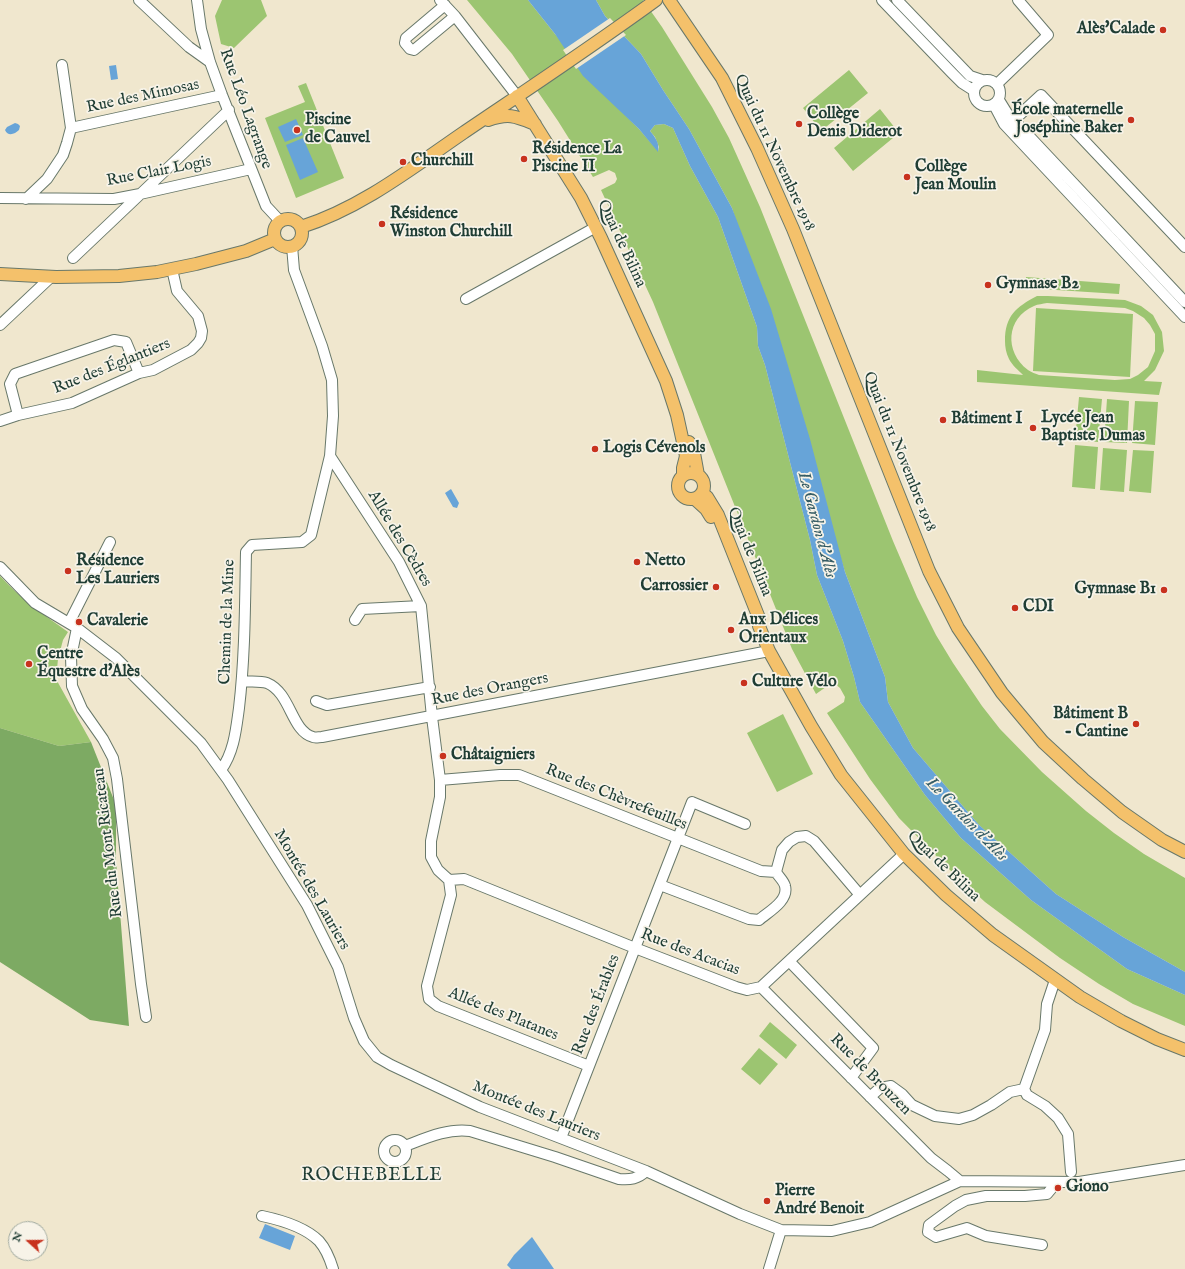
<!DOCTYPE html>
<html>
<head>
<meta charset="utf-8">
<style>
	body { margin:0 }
	#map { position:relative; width:1185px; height:1269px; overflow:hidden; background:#f0e7ce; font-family:"IM FELL English",serif }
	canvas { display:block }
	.north { position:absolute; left:8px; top:1221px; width:40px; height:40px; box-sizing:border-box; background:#f7f3e8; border:1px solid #a1aaa0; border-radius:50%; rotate:291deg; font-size:11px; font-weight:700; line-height:16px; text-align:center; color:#1f3d34 }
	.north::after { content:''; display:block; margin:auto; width:14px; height:18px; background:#c8321e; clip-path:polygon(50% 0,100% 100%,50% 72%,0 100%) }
</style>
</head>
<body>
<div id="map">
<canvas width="1185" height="1269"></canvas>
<div class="north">N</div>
</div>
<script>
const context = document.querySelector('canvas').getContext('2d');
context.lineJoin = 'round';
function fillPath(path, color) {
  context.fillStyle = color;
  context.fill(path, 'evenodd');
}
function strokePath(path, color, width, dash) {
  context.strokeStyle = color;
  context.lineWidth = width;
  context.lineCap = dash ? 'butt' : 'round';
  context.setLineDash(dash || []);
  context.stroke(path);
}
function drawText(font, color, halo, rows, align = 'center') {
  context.font = font + ' "IM FELL English",serif';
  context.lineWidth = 3.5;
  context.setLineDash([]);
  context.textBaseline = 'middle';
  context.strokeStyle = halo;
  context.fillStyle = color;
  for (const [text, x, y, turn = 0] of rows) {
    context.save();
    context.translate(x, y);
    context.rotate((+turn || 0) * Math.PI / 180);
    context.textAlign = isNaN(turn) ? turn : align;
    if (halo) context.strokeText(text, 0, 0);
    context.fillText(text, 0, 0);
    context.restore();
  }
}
const green = new Path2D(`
	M222,0h39l6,16 -33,32 -13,-4 -6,-28z
	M467,0h61l27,34 61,72 23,23 19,22 1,-4 -4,-10 -5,-6 5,-6 9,-1 9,4 17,38 28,51 39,110 1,19 7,19 45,175 7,35 26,66 11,36 6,25 65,93 36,43 70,62 96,69 58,26v31l-52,-22 -34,-20 -39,-26 -75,-56 -35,-32 -51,-52 -29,-39 -43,-66 17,-11 1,-5 -5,-9 -7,-6 -17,12 -24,-45 -139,-347 -52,-112 14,-7 2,-4 -2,-6 -6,-3 -16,7 -35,-56 -46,-67z
	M596,0h47l19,27 50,80 17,31 31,69 133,334 24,56 19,38 17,28 29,43 18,23 42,43 44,39 28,22 30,21 41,24v94l-62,-35 -67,-43 -77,-69 -66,-77 -25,-46 -3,-25 -40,-105 -113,-364 -43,-79 -26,-39 -22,-36 -36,-38z
	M849,70l19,23 -47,38 -18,-23z
	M306,83l38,95 -48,20 -31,-80 40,-16 -7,-16z
	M880,109l19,24 -46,38 -19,-23z
	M1026,277l94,7 -1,10 -94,-6z
	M1037,296h11l77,4 16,6 12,9 9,17 2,19 -9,19 -11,11 18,1 -3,13 -182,-13v-12l46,5c-5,-5 -11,-10 -14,-16 -3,-6 -4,-12 -4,-18 0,-25 11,-34 32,-45zM1047,303l78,5 8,3 11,7 6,7 5,9v17l-7,16 -10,8 -8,4 -15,1 -76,-5c-3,-1 -8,-3 -11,-5 -24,-18 -22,-52 6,-64 4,-2 9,-2 13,-3z
	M1036,308l97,6 -3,63 -97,-6z
	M1079,397l23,2 -4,43 -23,-2z
	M1107,399l22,2 -2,42 -23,-1z
	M1135,401l23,1 -3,43 -23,-2z
	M1075,445l23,2 -3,42 -23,-2z
	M1103,448l24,2 -3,42 -24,-2z
	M1133,450l21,1 -3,42 -22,-2z
	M0,576c20,22 44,39 68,56l-5,8 -5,19 -2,20 35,63 -32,4 -59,-18z
	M783,714l30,60 -36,18 -30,-59z
	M770,1022l27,23 -11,14 -27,-23z
	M759,1048l19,16 -18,21 -19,-16z`);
const forest = new Path2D(`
	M0,728l59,18 32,-4 25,63v56l13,165 -39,-6 -90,-58z`);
const water = new Path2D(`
	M528,0h68l9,16 36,38 22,36 26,39 43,79 39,101 39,130 35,133 40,105 3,25 25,46 66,77 77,69 67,43 62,35v23l-58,-26 -96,-69 -70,-62 -36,-43 -65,-93 -6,-25 -11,-36 -26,-66 -7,-35 -45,-175 -7,-19 -1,-19 -39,-110 -28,-51 -17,-38 -9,-4 -9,1 -5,6c5,6 10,12 8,21l-19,-23 -56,-53 -28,-42z
	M116,65l2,14 -7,1 -2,-14z
	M296,119l7,16 -18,7 -7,-15z
	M15,123l3,1 2,2 -1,4c-4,4 -11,7 -14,0l2,-3z
	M303,138l15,34 -18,8 -14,-35z
	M451,489l8,14 -2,5 -4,-1 -8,-14z
	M265,1224l30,12 -5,14 -31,-12z
	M532,1237l22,32h-43l-4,-4 7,-10z`);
const pier = new Path2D(`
	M610,18l16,17 -50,34 -13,-19z`);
const minor = new Path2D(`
	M139,0l50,47 21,15
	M197,0l4,29 9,33 12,33 44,111 14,15
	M440,0l15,16 62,80
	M882,0l70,73 10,10 11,7
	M897,0l73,76 12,4
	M445,5l-39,33 -1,5 5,6 4,1 41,-34
	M974 93a13 13 0 1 1 26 0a13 13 0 1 1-26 0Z
	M997,84l51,-49 -30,-35
	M999,100l8,13 7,7 171,182
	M994,105l10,19 181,193
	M1014,120l27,-25 144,152
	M71,128l151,-33
	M0,198l114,1 26,-5 111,-25
	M26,199l21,-20 16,-24 4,-12 4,-15 -9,-63
	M73,258l156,-148
	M466,299l130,-72
	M0,325l51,-48
	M18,415l-8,-31 5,-10 99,-34 12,2 13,31
	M0,421l18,-6 54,-12 67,-30 14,-3 38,-20 7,-7 3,-5 1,-7 -4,-15 -21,-25 -5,-22
	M330,456l69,106 22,44 11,111 8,63v17l-9,44v16l7,13 11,10 2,15 -24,91 2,13 9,7 151,60
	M0,567l35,36 42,25 39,30 85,85 27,37 79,125 31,62 16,51 10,23 13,16 14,8 89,42 166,64 94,43 41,16 51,1 38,-9 90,-41 119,1 106,-17
	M355,620l7,-11 59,-3
	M69,623l41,-81
	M77,628l-6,29 1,29 10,23 21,30 10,19 4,21 24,205 5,33
	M242,681c8,1 18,0 25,2 24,10 24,48 46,54 2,1 6,0 9,0l447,-86
	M316,701l11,4 103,-18
	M221,770c13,-18 15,-40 18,-62 6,-51 6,-104 7,-156l6,-7 50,-3 9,-7 19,-79 3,-40 -1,-36 -10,-34 -28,-76 -2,-24
	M440,780l60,-5h19l242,96 15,1c2,4 8,9 9,14 4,15 -17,26 -26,34l-10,-1 -89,-34
	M776,872l6,-22 7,-8 8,-5 9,-1 8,5 46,54
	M449,880l15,-1 171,69 101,39 11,3 14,-3 143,-133
	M789,961l84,87 -22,30
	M1055,980l-8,24 -2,26 -21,59 3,6 18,11 13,12 10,16 3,38
	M761,987l170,171 17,13 12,10
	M870,1097l10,-9 11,-2 11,8 10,11 23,11 24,3 14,-4 18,-10 19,-13 14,-3
	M561,1138l131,-336 53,22
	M384 1151a11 11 0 1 1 22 0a11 11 0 1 1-22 0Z
	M405,1146c21,-8 43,-18 65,-15l85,26 64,22c11,1 19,0 27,-8
	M262,1216c19,4 43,11 57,25 7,8 11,18 14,28
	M1042,1245l-56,-9 -19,-8 -31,9 -8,-5 1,-7 26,-19 11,-6 20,-4h39l22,-2 5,-6 1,-6
	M769,1269l12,-39`);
const major = new Path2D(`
	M669,0l53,78 35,70 36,81 136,342 29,57 44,65 41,49 40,37 39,33 40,28 23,12
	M517,96l64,102 20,40 65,143 11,34 9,41 -3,12v7
	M488,120c21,-7 27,-4 47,4
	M274 233a14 14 0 1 1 28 0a14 14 0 1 1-28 0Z
	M301,227c60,-19 111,-59 162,-94 65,-44 130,-87 193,-133
	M0,274l56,3 63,-1 38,-4 39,-8 50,-13 29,-12
	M689,442l5,11 4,22
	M678 486a13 13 0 1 1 26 0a13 13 0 1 1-26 0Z
	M702,493l5,4 11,18 41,103v8l10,25 42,75 30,49 63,79 42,41 47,40 87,62 41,24 36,18 28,11
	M695,499l11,10 5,8`);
const markers = [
	[1163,30,4,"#c8321e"],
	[1131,120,4,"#c8321e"],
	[799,124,4,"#c8321e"],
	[297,130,4,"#c8321e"],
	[524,159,4,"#c8321e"],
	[403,162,4,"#c8321e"],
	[907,177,4,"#c8321e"],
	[382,224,4,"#c8321e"],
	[988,285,4,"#c8321e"],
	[943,420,4,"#c8321e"],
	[1033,428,4,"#c8321e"],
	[595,449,4,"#c8321e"],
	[637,562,4,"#c8321e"],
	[68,571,4,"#c8321e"],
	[716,587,4,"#c8321e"],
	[1164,590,4,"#c8321e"],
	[1015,608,4,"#c8321e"],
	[79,622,4,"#c8321e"],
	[731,630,4,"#c8321e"],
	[29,664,4,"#c8321e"],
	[744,683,4,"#c8321e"],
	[1136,724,4,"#c8321e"],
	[443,756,4,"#c8321e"],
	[1058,1188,4,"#c8321e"],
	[767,1201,4,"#c8321e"]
];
const poiNames = [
	["Alès'Calade",1155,30,"right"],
	["École maternelle",1123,111,"right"],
	["Joséphine Baker",1123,129,"right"],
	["Collège",807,115],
	["Denis Diderot",807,133],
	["Piscine",305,121],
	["de Cauvel",305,139],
	["Résidence La",532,150],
	["Piscine II",532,168],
	["Churchill",411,162],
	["Collège",915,168],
	["Jean Moulin",915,186],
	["Résidence",390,215],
	["Winston Churchill",390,233],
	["Gymnase B2",996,285],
	["Lycée Jean",1041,419],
	["Baptiste Dumas",1041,437],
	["Bâtiment I",951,420],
	["Logis Cévenols",603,449],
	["Résidence",76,562],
	["Les Lauriers",76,580],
	["Netto",645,562],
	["Carrossier",708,587,"right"],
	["Gymnase B1",1156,590,"right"],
	["CDI",1023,608],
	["Aux Délices",739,621],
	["Orientaux",739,639],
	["Cavalerie",87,622],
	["Centre",37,655],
	["Équestre d'Alès",37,673],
	["Culture Vélo",752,683],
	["Bâtiment B",1128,715,"right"],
	["- Cantine",1128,733,"right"],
	["Châtaigniers",451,756],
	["Giono",1066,1188],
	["Pierre",775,1192],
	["André Benoit",775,1210]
];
const streetNames = [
	["Rue des Mimosas",143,97,-12],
	["Rue Léo Lagrange",245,109,70],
	["Quai du 11 Novembre 1918",774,153,65],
	["Rue Clair Logis",159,172,-11],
	["Quai de Bilina",621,244,65],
	["Rue des Églantiers",112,367,-22],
	["Quai du 11 Novembre 1918",899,452,68],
	["Allée des Cèdres",399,539,59],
	["Quai de Bilina",749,552,68],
	["Chemin de la Mine",228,622,-88],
	["Rue des Orangers",490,690,-11],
	["Rue des Chèvrefeuilles",616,798,22],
	["Rue du Mont Ricateau",109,843,-97],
	["Quai de Bilina",943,867,44],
	["Montée des Lauriers",311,890,60],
	["Rue des Acacias",690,953,21],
	["Rue des Érables",597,1005,-69],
	["Allée des Platanes",503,1015,22],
	["Rue de Brouzen",870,1075,45],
	["Montée des Lauriers",536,1112,22]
];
const waterNames = [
	["Le Gardon d'Alès",816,525,75],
	["Le Gardon d'Alès",966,820,46]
];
const quarterNames = [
	["ROCHEBELLE",372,1176]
];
fillPath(green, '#9cc571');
fillPath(forest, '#7daa63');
fillPath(water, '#67a4d8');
fillPath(pier, '#f0e7ce');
strokePath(minor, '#68786a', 12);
strokePath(major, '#68786a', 14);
strokePath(minor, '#fff', 10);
strokePath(major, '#f4c16b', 12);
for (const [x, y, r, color] of markers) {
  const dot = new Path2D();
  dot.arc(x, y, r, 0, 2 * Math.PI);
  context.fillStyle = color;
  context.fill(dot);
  strokePath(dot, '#f7f3e8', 1.5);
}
drawText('bold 16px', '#1f3d34', '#f7f3e8', poiNames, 'left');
drawText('16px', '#1f3d34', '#f7f3e8', streetNames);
drawText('italic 17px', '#355c65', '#f7f3e8', waterNames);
context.letterSpacing = '1px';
drawText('18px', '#1f3d34', '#f7f3e8', quarterNames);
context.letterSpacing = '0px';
</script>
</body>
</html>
